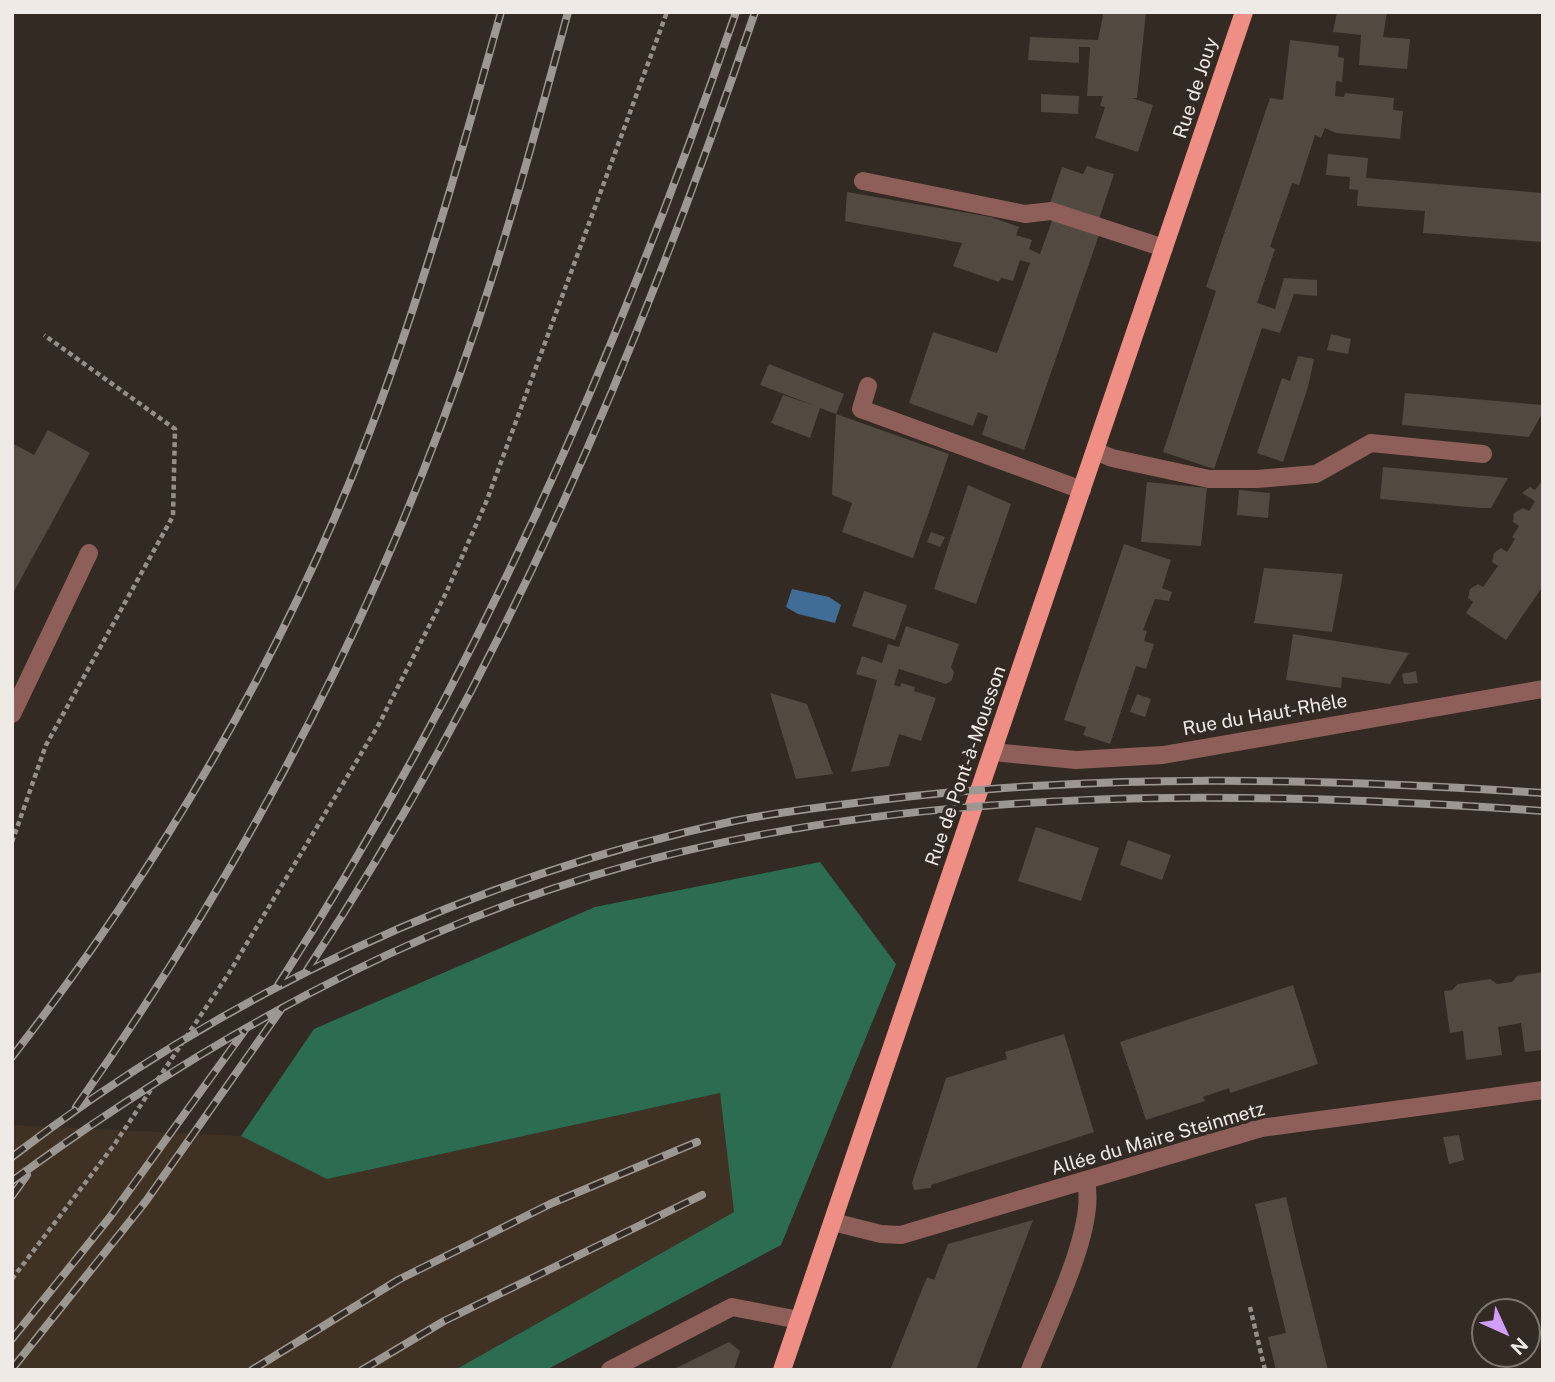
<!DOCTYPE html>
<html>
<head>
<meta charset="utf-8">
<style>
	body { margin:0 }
	#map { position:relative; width:1555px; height:1382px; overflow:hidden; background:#332a23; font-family:"Public Sans",sans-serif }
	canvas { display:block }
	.frame { position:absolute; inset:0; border:14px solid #efeae5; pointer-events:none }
	.north { position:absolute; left:1471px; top:1298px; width:70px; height:70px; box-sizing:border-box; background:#332a23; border:2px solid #7e7771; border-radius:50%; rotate:135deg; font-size:19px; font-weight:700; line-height:28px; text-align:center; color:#efeae5 }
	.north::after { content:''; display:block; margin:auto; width:24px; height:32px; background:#d19dfe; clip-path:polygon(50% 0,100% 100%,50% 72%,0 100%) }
</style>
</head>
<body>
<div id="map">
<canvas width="1555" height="1382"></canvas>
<div class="frame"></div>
<div class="north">N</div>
</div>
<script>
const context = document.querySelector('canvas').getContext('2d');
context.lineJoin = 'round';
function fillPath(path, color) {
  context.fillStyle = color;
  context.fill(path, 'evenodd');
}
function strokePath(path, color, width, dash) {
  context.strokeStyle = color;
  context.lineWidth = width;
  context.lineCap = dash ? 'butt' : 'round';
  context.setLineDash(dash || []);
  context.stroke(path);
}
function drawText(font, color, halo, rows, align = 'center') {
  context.font = font + ' "Public Sans",sans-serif';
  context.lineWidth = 7;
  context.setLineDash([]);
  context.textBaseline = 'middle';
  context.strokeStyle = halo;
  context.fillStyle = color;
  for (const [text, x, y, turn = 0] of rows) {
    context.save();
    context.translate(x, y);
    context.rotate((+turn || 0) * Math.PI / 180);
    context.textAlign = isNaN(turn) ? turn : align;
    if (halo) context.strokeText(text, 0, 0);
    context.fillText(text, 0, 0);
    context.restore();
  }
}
const built = new Path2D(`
	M720,1093l14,119 -279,158h-443v-245l229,11 86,43z`);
const forest = new Path2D(`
	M820,862l76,102 -115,281 -235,125h-91l279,-158 -14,-119 -393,86 -86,-43 73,-107 281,-122z`);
const water = new Path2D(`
	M792,589l37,8 12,8 -6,18 -37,-9 -12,-7z`);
const building = new Path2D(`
	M1101,12h45l-9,86h-5l21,7 -15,47 -43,-14 10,-31 -5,-1 3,-10h-16l3,-49h-11v16l-51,-3 2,-23 68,3 5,-25z
	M1337,12h50l-4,25 27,2 -3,30 -48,-4 2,-30 -28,-3z
	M1290,40l49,6 -1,11 6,1 -2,24 -6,-1 -1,15 9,1 1,-4 49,5 -1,12 10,1 -3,28 -64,-6 -11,-5 -4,10 -6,-3 -16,50 -7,-2 -22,64 5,2 -18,54 18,6 9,-31 33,2v16l-23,-2 -14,39 -18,-5 -48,141 -51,-17 53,-161 -10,-4 64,-189 13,2z
	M1041,94l38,2 -1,18 -37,-2z
	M1328,154l40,4 -2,20 177,15v49l-120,-9 2,-22 -68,-5 1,-16 -9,-1 1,-12 -24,-2z
	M1087,166l27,8 -15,45 -49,-16 12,-36 21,7z
	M847,192l144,25 28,10 -3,8 16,5 -3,9 11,5 13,-36 46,17 -75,215 -42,-15 6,-19 -10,-4 -5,14 -64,-23 24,-71 64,21 33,-90 -10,-3 -7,21 -12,-3 -2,4 -46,-16 9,-23 -117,-22z
	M1331,334l20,5 -3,15 -21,-4z
	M1298,356l16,3 -6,28 -25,75 -26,-9 25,-75 8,3z
	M769,364l75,30 -8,20 -16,-6 -10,30 -39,-15 12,-28 33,11 -56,-21z
	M1405,393l138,12v7l-14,25 -127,-12z
	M836,414l113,40 -36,104 -71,-26 10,-29 -20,-8z
	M48,430l42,23 -78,142v-152l22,12z
	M1383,467l125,11 -17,30h-11l-100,-9z
	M1543,479v107l-37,54 -40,-27 7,-11 -5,-4 2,-9 8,-5 5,3 15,-21 -6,-4 2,-9 7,-5 6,4 8,-13 -3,-2 7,-11 -6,-4 1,-9 9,-5 6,3 6,-10 -13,-8 8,-6 5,3z
	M1147,482l60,6 -6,58 -60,-4z
	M968,485l43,19 -35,100 -42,-15z
	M1239,490l31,3 -2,25 -31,-3z
	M931,532l14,5 -5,10 -13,-5z
	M1124,544l47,16 -9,28 10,4 -3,9 -14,-2 -12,31 4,1 -3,10 10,3 -8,25 -10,-3 -26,78 -27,-9 3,-8 -22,-7z
	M1264,568l79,6 -11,58 -78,-9z
	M864,591l43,14 -12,35 -43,-14z
	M906,626l53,18 -8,23 3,5 -2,8 -6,4 -47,-15 -5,16 6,2 1,-4 14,4 -1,4 22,7 -15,43 -22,-7 -10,32 -38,6 26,-92 -21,-6 6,-18 20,7 6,-19 11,3z
	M1293,634l55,9 61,10 -19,31 -48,-7 -1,11 -55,-8z
	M1416,671l2,12 -14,1 -2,-10z
	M770,693l37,11 26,70 -37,5z
	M1137,694l14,5 -6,18 -15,-5z
	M1036,827l63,21 -18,53 -63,-20z
	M1128,840l43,15 -9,25 -42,-15z
	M1543,972v78l-18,2 -4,-29 -23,4 4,28 -36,5 -3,-29 -13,2 -6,-42 8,-1 6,-6 32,-5 7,5 15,-2 5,-6z
	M1293,985l25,79 -88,29 -1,-5 -26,9 2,4 -59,19 -26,-78z
	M1064,1034l30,98 -163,53v3l-17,2 -2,-7 34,-105 61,-19 -2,-7z
	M1459,1135l5,25 -15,4 -6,-27z
	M1286,1197l14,60 28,113h-52l-8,-33 18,-4 -31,-129z
	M1033,1220l-57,150h-86l37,-93 7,3 14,-36z
	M729,1342l11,9 -6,19h-62z`);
const path = new Path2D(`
	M12,842l34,-97 127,-229 2,-87 -131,-94
	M12,1279l102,-134 115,-172 150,-249 67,-131 41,-93 180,-488
	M1250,1307l15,63`);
const minor = new Path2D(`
	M863,181l162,33 26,-3 113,37
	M868,386l-7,23 221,81
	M1095,451l17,7 97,21h48l59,-5 55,-31 112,11
	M12,714l77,-161
	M993,752l83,8 87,-5 380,-66
	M833,1222l48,12 20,1 360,-107 282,-38
	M610,1370l122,-63 67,13
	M1030,1370c18,-47 67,-141 56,-188`);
const major = new Path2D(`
	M782,1370l462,-1358`);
const rail = new Path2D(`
	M307,970c195,-295 335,-624 448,-958
	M278,985c197,-305 340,-630 458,-973
	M12,1057c146,-188 271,-399 356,-621 53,-139 93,-281 133,-424
	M76,1107c170,-241 309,-506 402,-786 34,-102 62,-205 90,-309
	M12,1157c213,-164 460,-280 722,-336 48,-10 97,-15 145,-21 220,-27 443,-22 664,-7
	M12,1181c189,-138 392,-254 618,-316 288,-80 617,-75 913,-54
	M12,1196l15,-21
	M12,1339l98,-122 135,-187
	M12,1369l134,-168 136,-193
	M252,1370l146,-90 152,-76 147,-62
	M362,1370l82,-49 258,-126`);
const streetNames = [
	["Rue de Jouy",1196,88,-72],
	["Rue du Haut-Rhêle",1265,715,-10],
	["Rue de Pont-à-Mousson",966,766,-71],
	["Allée du Maire Steinmetz",1158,1139,-16]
];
fillPath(built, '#3f3225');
fillPath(forest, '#2c6c51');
fillPath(water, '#406d95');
fillPath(building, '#524941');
strokePath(path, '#968f89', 4.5, [5, 3.5]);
strokePath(minor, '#8e5e59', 18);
strokePath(major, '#ef8e84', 18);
strokePath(rail, '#9d9791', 8);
strokePath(rail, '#332a23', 5, [16]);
drawText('19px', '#efeae5', '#332a23', streetNames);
</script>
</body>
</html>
